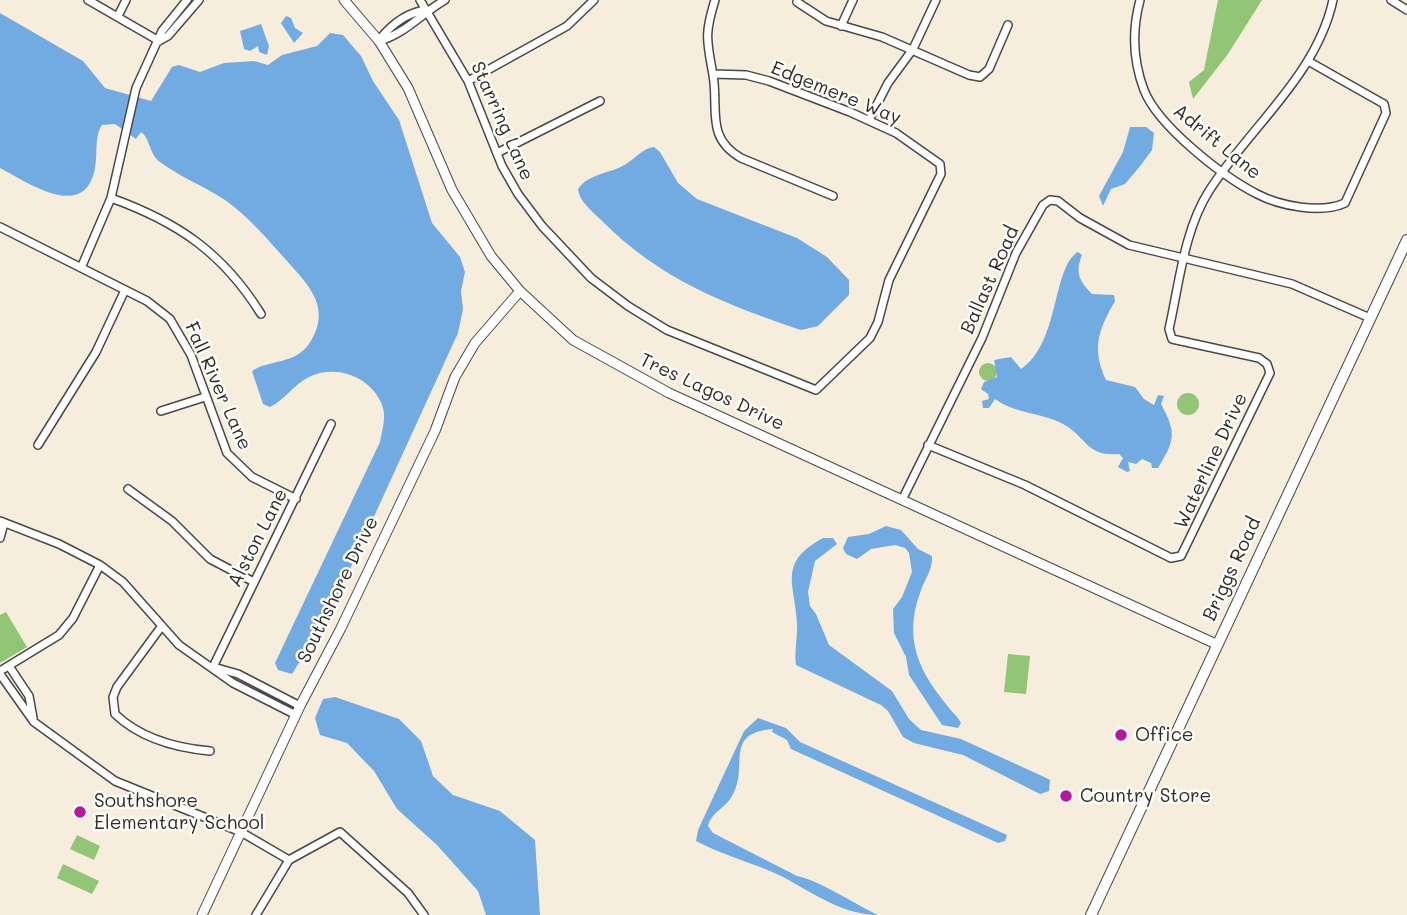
<!DOCTYPE html>
<html>
<head>
<meta charset="utf-8">
<style>
	body { margin:0 }
	canvas { display:block; background:#f7eddc }
</style>
</head>
<body>
<canvas width="1407" height="915"></canvas>
<script>
const context = document.querySelector('canvas').getContext('2d');
context.lineJoin = 'round';
function fillPath(path, color) {
  context.fillStyle = color;
  context.fill(path, 'evenodd');
}
function strokePath(path, color, width, dash) {
  context.strokeStyle = color;
  context.lineWidth = width;
  context.lineCap = dash ? 'butt' : 'round';
  context.setLineDash(dash || []);
  context.stroke(path);
}
function drawText(font, color, halo, rows, align = 'center') {
  context.font = font + ' Mali,sans-serif';
  context.lineWidth = 5;
  context.setLineDash([]);
  context.textBaseline = 'middle';
  context.strokeStyle = halo;
  context.fillStyle = color;
  for (const [text, x, y, turn = 0] of rows) {
    context.save();
    context.translate(x, y);
    context.rotate((+turn || 0) * Math.PI / 180);
    context.textAlign = isNaN(turn) ? turn : align;
    if (halo) context.strokeText(text, 0, 0);
    context.fillText(text, 0, 0);
    context.restore();
  }
}
const green = new Path2D(`
	M1218,0h44l-34,54 -35,45 -4,-17 15,-12z
	M979 372a9 9 0 1 1 18 0a9 9 0 1 1-18 0Z
	M1177 404a11 11 0 1 1 22 0a11 11 0 1 1-22 0Z
	M6,612l21,35 -27,16v-48z
	M1008,654l22,2 -4,38 -22,-2z
	M77,835l23,11 -6,14 -24,-11z
	M63,864l36,17 -7,13 -35,-16z`);
const water = new Path2D(`
	M0,13l83,48 22,27 46,13 21,-34 7,-2 21,7 24,-9 30,-2 14,4 14,-10 35,-9 13,-13 13,2 18,21 12,25 26,39 33,103 28,34 5,15 -4,19 2,18 -5,24 -130,284 -36,57 -14,-4 -3,-7 105,-221c2,-12 7,-25 2,-37 -11,-29 -47,-41 -73,-28 -15,7 -24,23 -39,30l-7,-3 -11,-33c18,-12 42,-6 57,-27 27,-39 -7,-65 -30,-92 -17,-19 -33,-37 -54,-52 -21,-14 -45,-23 -65,-38 -11,-8 -10,-24 -19,-30l-5,7 -21,-15 -13,1c-8,12 -4,29 -7,43 -10,55 -68,14 -95,0z
	M286,16l5,2 4,10 8,5 -9,10 -13,-20z
	M261,24l8,22 -2,9 -8,-3 -1,-6 -8,5 -6,-2 -4,-18z
	M1130,127h16l8,6 -2,17 -11,15 -16,19 -14,5 -8,17 -4,-10 24,-44z
	M654,147l6,5 18,31 19,16 100,39 30,19 22,23v15l-31,31 -17,4c-77,-26 -142,-51 -201,-111 -8,-8 -21,-18 -22,-30 11,-16 32,-15 48,-25 10,-6 17,-16 28,-17z
	M1078,252l4,3c-7,17 -3,26 10,39l22,1 1,6c-16,28 -24,47 -9,79l29,7 9,12 10,6 4,-10 6,1 -3,8c15,28 15,35 -3,64h-6l-1,-5 -9,-4 -6,5 -8,-2 2,9 -3,1 -9,-5 5,-9 -4,-4c-33,3 -32,-17 -56,-30 -22,-12 -48,-10 -68,-25l-6,9h-6l-1,-7 7,-2 -1,-5 -7,-5 3,-7 13,-5 -3,-17 17,-3 10,12c39,-26 31,-102 57,-117z
	M886,526l15,4 17,19 14,7c1,14 -8,24 -12,37 -19,52 4,87 38,125l3,5 -3,5 -16,-3 -33,-50 -3,-18 -12,-24 -1,-24 9,-12 10,-25 -3,-19 -4,-5 -10,-3 -24,4 -14,10 -11,-5 -3,-6 5,-11 21,-3z
	M823,538h10l4,6 -22,17 -7,31 2,14 6,8 13,31 63,46 17,28 12,11 40,9 81,37 8,4 -1,11 -9,3 -77,-39 -49,-12 -11,-6 -15,-26 -7,-6 -85,-40c-2,-14 2,-29 1,-43 -2,-38 -20,-59 26,-84z
	M335,697l64,22 22,22 12,35 20,19 47,16 35,29 5,75h-54l-8,-24 -41,-46 -40,-36 -23,-38 -27,-28 -27,-8 -5,-17 8,-19z
	M758,718l28,10 14,14 207,93 -2,6 -7,2 -207,-94 -4,-9 -15,-8 1,-3c-51,4 -23,38 -41,67 -7,13 -20,15 -24,30l5,7 84,43c22,4 59,29 81,39 -35,0 -65,-22 -95,-38 -28,-14 -59,-21 -87,-36l2,-11 46,-99z`);
const minor = new Path2D(`
	M88,0l71,41
	M420,0l48,81 34,85 16,28 24,32 49,52 37,28 39,24 149,60 54,-52 8,-16 11,-42 52,-106 -1,-10 -44,-31 -46,-21 -81,-31 -23,-6 -33,-1
	M715,0c-11,35 -8,41 -2,75 6,34 -8,62 28,83l92,38
	M1140,0c-8,30 -7,61 4,90 14,36 78,86 113,104 23,12 64,20 88,9l41,-90 -2,-9 -76,-43
	M1391,0l16,10
	M797,2l29,19 56,16 87,38 11,2 9,-8 19,-44
	M118,16l8,-16
	M841,26l12,-26
	M379,40c12,-15 28,-28 48,-30
	M159,41l9,-5 31,-36
	M379,41c26,-7 43,-28 66,-41
	M468,81l99,-55 27,-26
	M869,120l19,-37 25,-34 23,-49
	M497,153l103,-52
	M111,198c67,24 112,55 150,116
	M0,227l147,74 23,18 21,36 36,98 25,24 44,22
	M81,268l30,-70 25,-110 26,-57 25,-31
	M161,411l44,-14
	M38,445l58,-93 29,-62
	M928,445l97,40 146,73 10,-2 89,-183 -3,-9 -8,-6 -87,-19 -3,-10c10,-44 15,-99 40,-138 40,-63 108,-116 124,-191
	M128,489l44,32 38,38 44,23
	M903,498l79,-160 34,-85 27,-48 7,-5 8,1 22,17 49,27 163,39 78,34
	M0,521l59,23 41,21 23,17 56,63 54,38 63,32
	M0,538l4,-15
	M161,627l-44,60 -4,10 2,17c25,24 62,34 95,37
	M9,666l20,30 4,22
	M213,667l118,-243
	M217,668l21,6 62,32
	M0,671l59,-36 14,-17 27,-53
	M0,674l34,48 81,59 126,51 48,28
	M256,915l33,-55 51,-28 68,61 16,22`);
const tertiary = new Path2D(`
	M344,0l35,41 29,47 44,102 39,66 29,35 53,49 96,53 547,251
	M202,915l98,-209 41,-78 94,-197 20,-54 20,-34 45,-52`);
const secondary = new Path2D(`
	M1091,915l316,-675`);
const markers = [
	[1121,735,7,"#b5179e"],
	[1066,796,7,"#b5179e"],
	[80,812,7,"#b5179e"]
];
const streetNames = [
	["Edgemere Way",836,93,22],
	["Starring Lane",502,121,66],
	["Adrift Lane",1217,142,39],
	["Ballast Road",990,280,-66],
	["Fall River Lane",218,386,66],
	["Tres Lagos Drive",712,392,25],
	["Waterline Drive",1211,461,-65],
	["Alston Lane",258,538,-63],
	["Briggs Road",1232,569,-65],
	["Southshore Drive",338,590,-64]
];
const poiNames = [
	["Office",1135,735],
	["Country Store",1080,796],
	["Southshore",94,801],
	["Elementary School",94,823]
];
fillPath(green, '#92c575');
fillPath(water, '#72abe2');
strokePath(minor, '#4a4846', 10);
strokePath(tertiary, '#4a4846', 11);
strokePath(secondary, '#4a4846', 12);
strokePath(minor, '#fff', 7);
strokePath(tertiary, '#fff', 9);
strokePath(secondary, '#fff', 10);
for (const [x, y, r, color] of markers) {
  const dot = new Path2D();
  dot.arc(x, y, r, 0, 2 * Math.PI);
  context.fillStyle = color;
  context.fill(dot);
  strokePath(dot, '#fdfcf7', 2.5);
}
drawText('19px', '#2b2b2b', '#fdfcf7', streetNames);
drawText('19px', '#2b2b2b', '#fdfcf7', poiNames, 'left');
</script>
</body>
</html>
